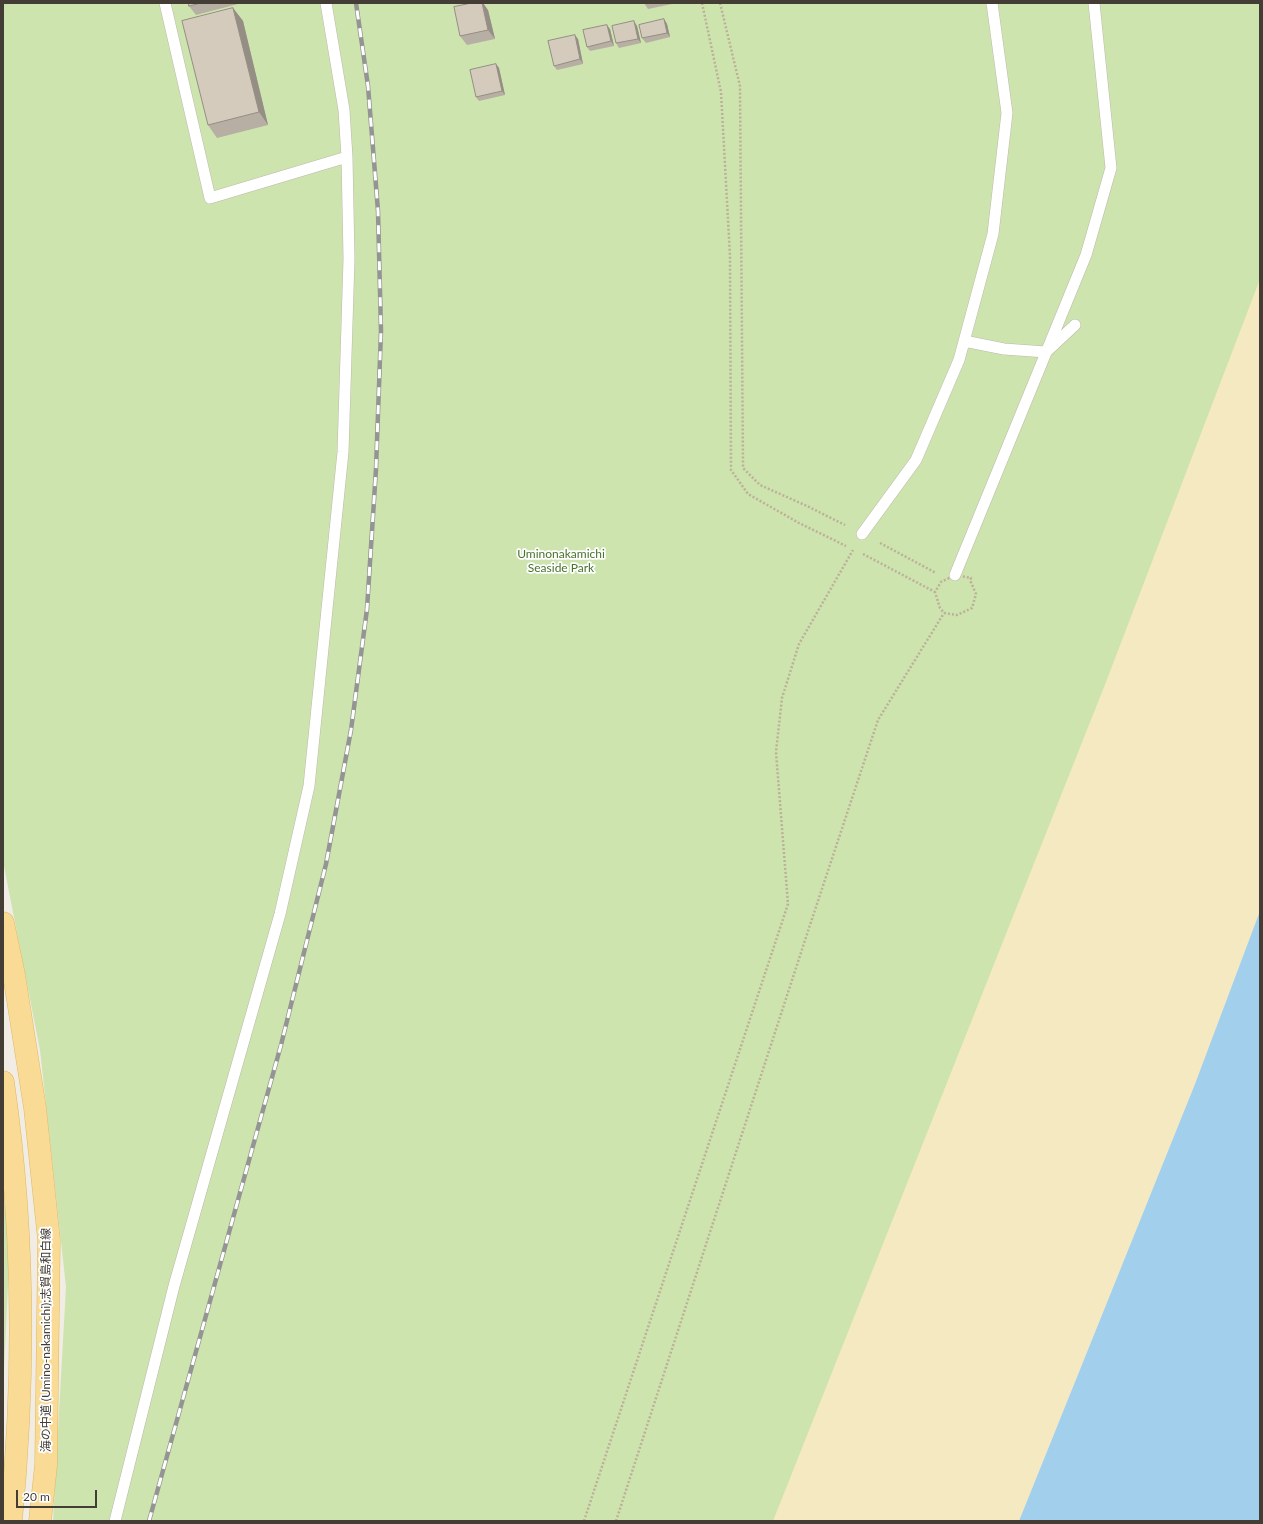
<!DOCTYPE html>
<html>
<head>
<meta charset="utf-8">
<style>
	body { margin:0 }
	#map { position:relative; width:1263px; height:1524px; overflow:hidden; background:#f1ede4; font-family:Lato,sans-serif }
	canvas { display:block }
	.frame { position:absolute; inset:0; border:4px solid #433d35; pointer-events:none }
	.scale { position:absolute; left:16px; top:1490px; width:81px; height:18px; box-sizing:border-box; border:2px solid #433d35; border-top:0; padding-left:5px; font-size:12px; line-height:14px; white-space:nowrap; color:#433d35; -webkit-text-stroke:3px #fff; paint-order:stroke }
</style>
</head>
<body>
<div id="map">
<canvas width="1263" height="1524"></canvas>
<div class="frame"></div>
<div class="scale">20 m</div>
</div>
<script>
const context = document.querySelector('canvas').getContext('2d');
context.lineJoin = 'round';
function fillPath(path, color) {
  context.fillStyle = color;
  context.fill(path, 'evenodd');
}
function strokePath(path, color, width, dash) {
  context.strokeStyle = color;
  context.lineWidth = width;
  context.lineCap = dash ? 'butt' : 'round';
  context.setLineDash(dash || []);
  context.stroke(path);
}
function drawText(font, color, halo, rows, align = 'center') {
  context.font = font + ' Lato,"Noto Sans JP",sans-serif';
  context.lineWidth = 3.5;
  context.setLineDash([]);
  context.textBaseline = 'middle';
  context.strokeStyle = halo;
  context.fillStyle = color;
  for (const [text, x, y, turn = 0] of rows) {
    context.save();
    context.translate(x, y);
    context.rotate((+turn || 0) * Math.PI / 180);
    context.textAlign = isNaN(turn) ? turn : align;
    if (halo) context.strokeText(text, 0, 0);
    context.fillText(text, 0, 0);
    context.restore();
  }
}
const green = new Path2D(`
	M3,3h1257v295l-473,1223h-734l13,-234 -26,-237 -37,-189z
	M3,1193l7,49 -7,149z`);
const sand = new Path2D(`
	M1260,279v632l-65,173 -176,437h-246l333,-839z`);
const water = new Path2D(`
	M1260,911v610h-241l176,-437z`);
const path = new Path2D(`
	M702,3l19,89 9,164 1,214 17,24 51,29 47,23
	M720,3l20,83 3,382 17,17 47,21 38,19
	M880,543l56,30
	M863,554l72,38
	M955,575l16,3 -1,2 6,14 -4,14 -15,7 -13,-2 -4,-5 -5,-16 6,-10z
	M584,1521l204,-617 -12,-152 6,-54 17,-54 54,-94
	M616,1521l193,-593 69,-208 66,-107`);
const lane = new Path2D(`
	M165,3l45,195 137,-41
	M964,341l40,8 42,3 29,-27
	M862,534l54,-74 43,-100 34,-126 14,-121 -15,-110
	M955,575l131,-320 25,-87 -17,-165
	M115,1521l59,-235 106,-372 29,-128 34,-334 6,-193 -2,-102 -3,-47 -18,-107`);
const primary = new Path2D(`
	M3,923l11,52 21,133 14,132 -3,225 -6,56
	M3,1082c21,143 22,295 8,439`);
const rail = new Path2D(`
	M149,1521l132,-476 45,-181 25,-134 16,-121 9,-140 5,-138 -3,-120 -10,-125 -12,-83`);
const wall = new Path2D(`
	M189,3h49v1l-42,11 -7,-9z
	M644,3h33l-29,6z
	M233,8l10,13 25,104 -51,13 -9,-13z
	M488,10l7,29 -28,6 -7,-9z
	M664,19l3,5 3,13 -24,6 -4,-5z
	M637,26l4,17 -22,5 -3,-5z
	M610,29l4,17 -24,5 -3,-4z
	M578,39l5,25 -26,6 -3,-4z
	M496,64l3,4 6,27 -26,6 -3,-4z`);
const shadedWall = new Path2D(`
	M482,3h1l5,7 7,29 -7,-9z
	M233,8l10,13 25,104 -9,-13z
	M664,19l3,5 3,13 -3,-4z
	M634,21l3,5 4,17 -3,-4z
	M607,25l3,4 4,17 -3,-5z
	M575,35l3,4 5,25 -3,-5z
	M496,64l3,4 6,27 -3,-4z`);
const building = new Path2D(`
	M189,3h12l-12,3z
	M472,3h10l6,27 -28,6 -6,-29z
	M233,8l26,104 -51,13 -26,-104z
	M664,19l3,14 -25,5 -3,-13z
	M634,21l4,18 -22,4 -4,-17z
	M607,25l4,16 -24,6 -4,-17z
	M575,35l5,24 -26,7 -6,-25z
	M496,64l6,27 -26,6 -6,-27z`);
const parkNames = [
	["Uminonakamichi",561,554],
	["Seaside Park",561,568]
];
const streetNames = [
	["海の中道 (Umino-nakamichi);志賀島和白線",46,1340,-90]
];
fillPath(green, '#cde4ae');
fillPath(sand, '#f5e9c1');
fillPath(water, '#a2cfec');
strokePath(lane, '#bfb8ab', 12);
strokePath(primary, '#deb866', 23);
strokePath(path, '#bdb099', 2.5, [2, 2]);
strokePath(lane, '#fff', 11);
strokePath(primary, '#f9db95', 22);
strokePath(rail, '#949494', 4.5);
strokePath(rail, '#fff', 3, [9]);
fillPath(wall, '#b7afa3');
fillPath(shadedWall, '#958e84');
fillPath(building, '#d5cbbd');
strokePath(building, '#958e84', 1);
drawText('12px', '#47722b', '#fff', parkNames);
drawText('12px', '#433d35', '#fff', streetNames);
</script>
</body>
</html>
